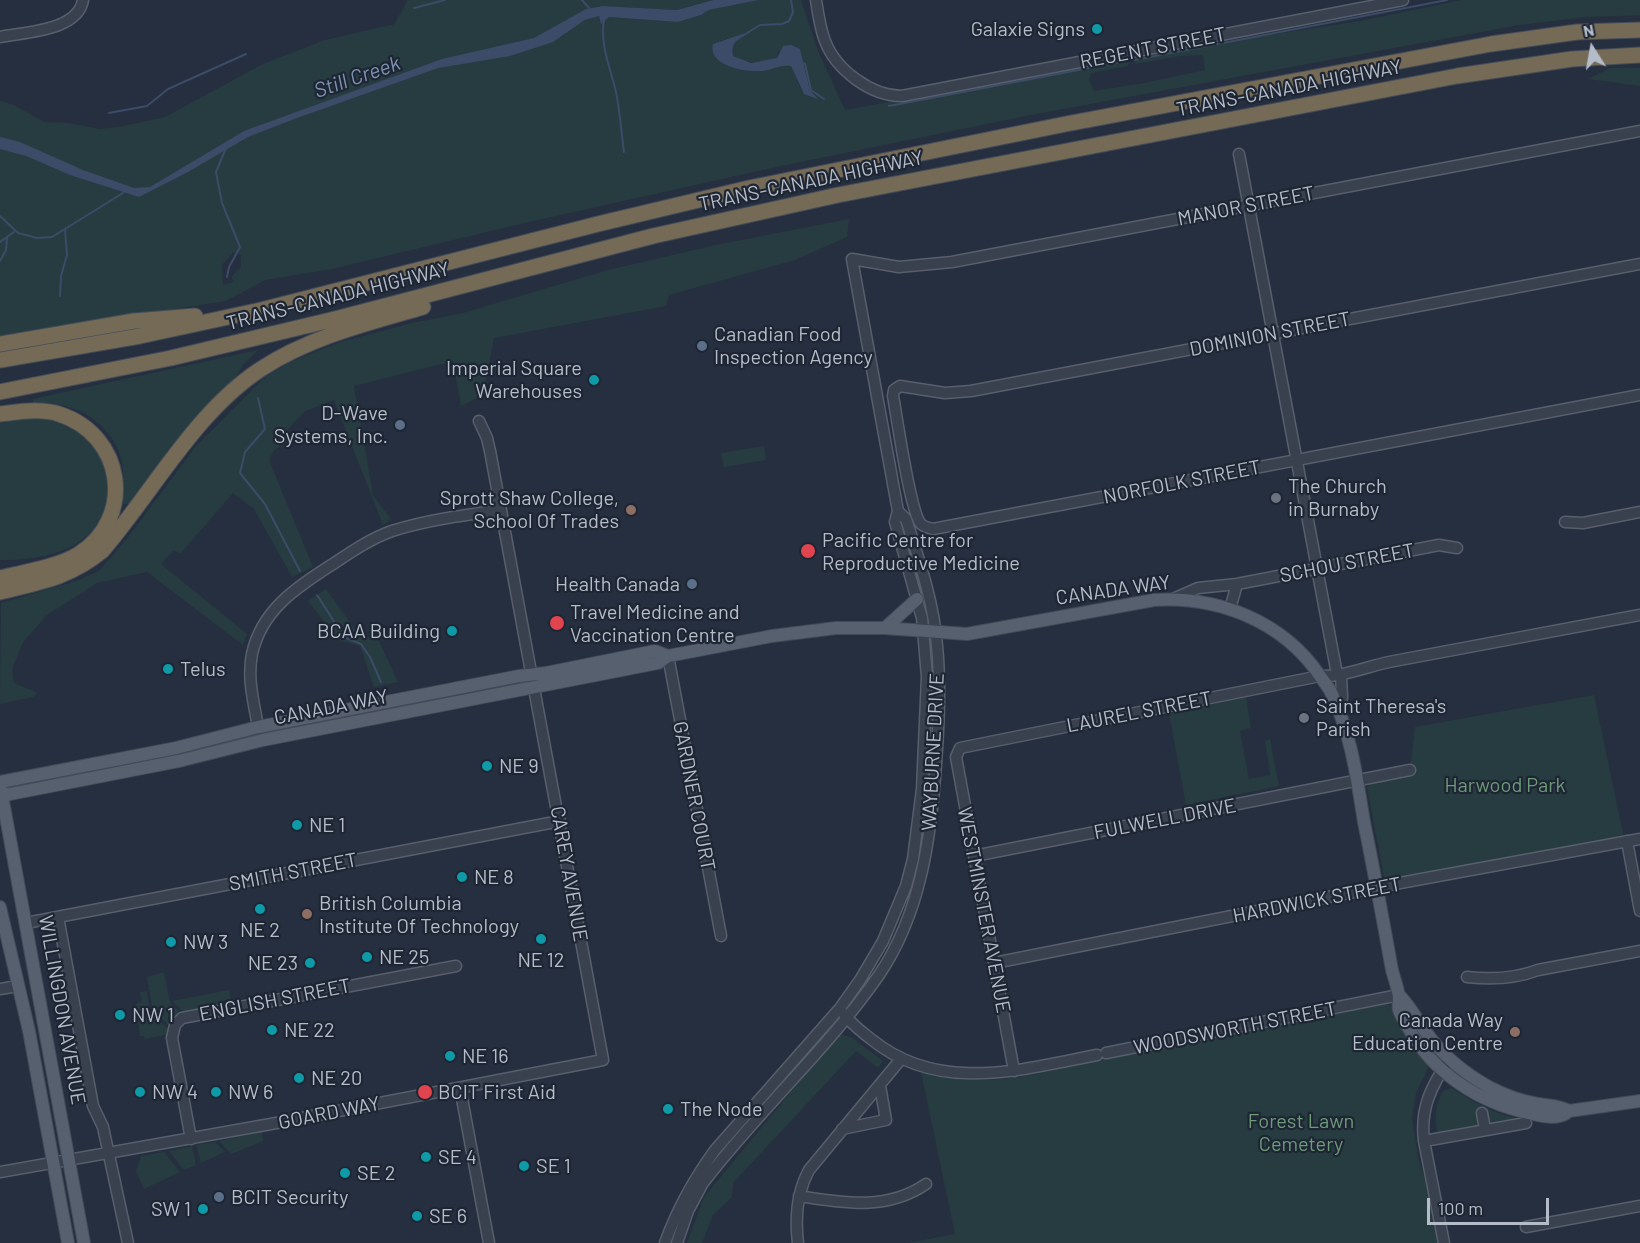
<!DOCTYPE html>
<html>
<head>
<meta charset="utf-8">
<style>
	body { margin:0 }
	#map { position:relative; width:1640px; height:1243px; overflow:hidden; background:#252f3f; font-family:Barlow,sans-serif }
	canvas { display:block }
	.north { position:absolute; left:1562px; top:18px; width:60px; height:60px; -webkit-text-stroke:4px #1e2634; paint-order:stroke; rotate:349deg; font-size:16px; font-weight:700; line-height:24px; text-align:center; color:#b5bcc9 }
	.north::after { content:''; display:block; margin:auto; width:21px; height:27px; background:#b5bcc9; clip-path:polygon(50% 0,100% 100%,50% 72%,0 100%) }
	.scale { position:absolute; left:1427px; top:1198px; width:122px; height:27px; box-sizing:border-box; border:3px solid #b5bcc9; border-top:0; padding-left:8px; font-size:18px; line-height:21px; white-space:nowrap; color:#b5bcc9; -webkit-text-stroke:4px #1e2634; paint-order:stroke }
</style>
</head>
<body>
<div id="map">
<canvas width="1640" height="1243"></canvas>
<div class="north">N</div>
<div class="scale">100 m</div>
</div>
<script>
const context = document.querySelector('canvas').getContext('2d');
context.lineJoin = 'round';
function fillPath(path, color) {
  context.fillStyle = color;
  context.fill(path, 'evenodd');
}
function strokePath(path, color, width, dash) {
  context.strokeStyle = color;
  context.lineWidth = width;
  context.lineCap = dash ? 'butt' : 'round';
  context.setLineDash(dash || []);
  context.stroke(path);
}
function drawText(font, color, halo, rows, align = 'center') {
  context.font = font + ' Barlow,sans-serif';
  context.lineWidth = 4.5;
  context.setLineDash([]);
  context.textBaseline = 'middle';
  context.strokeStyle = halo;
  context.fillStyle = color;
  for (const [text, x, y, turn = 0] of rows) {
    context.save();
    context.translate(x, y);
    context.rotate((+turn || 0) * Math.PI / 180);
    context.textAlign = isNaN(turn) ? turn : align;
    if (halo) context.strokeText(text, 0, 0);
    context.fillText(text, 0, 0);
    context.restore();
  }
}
const green = new Path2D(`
	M407,0h306l-36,10 -74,-4 -17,3 -27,29 26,-18 14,-4 2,7 8,-6 69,5 23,-7 8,-5 50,-10h42l17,51 27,59 281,-51 3,3 -1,4 -37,7 -2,7 5,11 50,-8 61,-13 -2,-15 -23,1 -45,8 1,-7 49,-9 175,-27 102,-21h178v15l-54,2 -67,8 -483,89 -255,52 -261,58 -188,45 -67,11 -39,21 -226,35v-235l14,4 30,17 25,1 31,6 23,-3 42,-9 98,-53 62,-24 70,-16c3,-9 10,-16 12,-24zM743,34c-8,7 -11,11 -10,22 15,9 27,7 44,2l1,-6 22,-3 10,41 7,7 -16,-8 -10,-23 -8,-1 -27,6 -28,-6 -8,-24zM234,252l7,3v12l-9,9 1,6 -10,3 -1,-20z
	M1610,68h30v18l-52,-7z
	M849,219l-2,18 -52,23 -126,35 -3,11 -172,32 -11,57 -22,11 -8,-45 -99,25 19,109 18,24 -8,6 -49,-125 -29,11 -23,24 4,8 -12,7 -5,10 44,107 -21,10 -38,-68 -21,-16 -53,61 -6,-4 -13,14 86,70 -4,11 -96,-73 -50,11 -50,32 -24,27 -11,27 2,14 24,10 -5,4 -33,7 1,-101 75,-22 23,-10 27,-31 70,-94 68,-68 26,-16 50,-20 72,-19 51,-10 145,-43 108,-25z
	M258,350l-15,15 -11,18 -102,121h-7c0,-11 1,-22 0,-33 -2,-33 -29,-59 -62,-66 -9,-2 -19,-2 -28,-2v-4z
	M20,419c17,0 35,-1 50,7 45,26 53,90 6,118 -22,13 -51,16 -76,16v-137z
	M764,446l2,14 -42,7 -3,-14z
	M326,589l31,43 22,9 19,41 -24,5 -14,-41 -21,-6 -31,-39z
	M1594,695l30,143 -234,42 -6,-3 -17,-90 9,-7 34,-10 5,-43z
	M1246,697l5,31 -11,3 9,48 21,-4 -5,-34 5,-2 9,47 -93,19 -17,-92z
	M164,972l6,31 12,11 -12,12 -17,-14 -6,-35z
	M229,990l2,9 -11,2 1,5 -36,7 -13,-12z
	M147,991l3,23 19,15v5l-24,5 -1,-3h-4l-4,-32 6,-2 -2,-10z
	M1386,1004l6,2 37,60 -13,27 -4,25 6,40 12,38 9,47h-531l47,-9 -34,-162c60,18 114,2 173,-10l9,-6 8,2z
	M839,1034l12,3 32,24 -5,7 -22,-17 -123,132 -1,14 -19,18 -11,28h-15l17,-46z
	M1452,1088c22,15 45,27 72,32l-31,6 -7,-7 -8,7 -40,9c-4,-18 -3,-30 6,-45z
	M262,1132l1,9 -32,13 -12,-13z
	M215,1142l10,10 -24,11 -5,-18z
	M192,1146l4,19 -12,5 -15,-19z
	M164,1152l16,20 -36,17 -8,-17 5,-16z`);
const water = new Path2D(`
	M713,0h46l-50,10 -8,5 -23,7 -69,-5 -8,7 -2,-8 -14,4 -32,22 -43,14 -72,12 -141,50 -49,19 -60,35 -49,25 -69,-22 -44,-19 -26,-7v-12l20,5 63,28 51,18 16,-1 94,-56 198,-72 92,-21 52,-29 17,-3 74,4z
	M745,33c-9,7 -14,11 -12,23l18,7 26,-5 6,-12 8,-1 9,4 10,41 8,9 -14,-5 -13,-28c-12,-2 -20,5 -32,5 -15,1 -52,-6 -46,-27z`);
const stream = new Path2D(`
	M582,0l8,9
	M414,8l31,-8
	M604,20c-4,24 5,44 11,68 5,20 6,43 9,64
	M736,40l24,-15 22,-1 7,-3 4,-9 -2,-12
	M1134,60l313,-60
	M803,63l2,1 6,26 13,9
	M889,106l237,-45
	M109,113l38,-7 21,-17 78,-35
	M226,148l-10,24 6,31 18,44 -11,20 -2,10
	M0,216l18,17 19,5 15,-1 71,-44
	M0,242l14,-10
	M0,261l6,-11 1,-12
	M60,296l1,-20 6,-21 -2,-26
	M258,398l7,31 -20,23 -5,21 25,31 35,67
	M317,595l27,42 17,7 9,13 11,25`);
const minor = new Path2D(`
	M816,0c2,14 4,28 9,41 11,29 46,55 77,55l501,-96
	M0,37c25,-5 78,-6 83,-37
	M1239,154l97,515
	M1640,264l-669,127 -26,2 -45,-7 -6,4 -1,6c4,21 17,116 28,128 3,3 8,4 12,5l707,-134
	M1565,522l18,1 57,-11
	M1173,599l25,-11 39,-4 202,-39 18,3
	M1230,609l7,-25
	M668,656l53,280
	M1340,713l2,-16 -1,-22
	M258,727c-4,-24 -11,-48 -6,-73 10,-46 47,-68 84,-92 18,-12 36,-24 56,-31 35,-11 73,-16 109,-21
	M1627,841l13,70
	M974,856l436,-86
	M58,917l35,189 10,21 25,116
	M26,923l534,-102
	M994,963l395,-78 251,-46
	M1467,977c25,3 47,2 71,-7l102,-19
	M0,989l18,-3
	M844,1014c7,10 17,17 27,25 67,55 149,31 226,16
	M1106,1053l293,-58
	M1014,1071l-58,-314 4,-9 360,-72c24,1 45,-9 69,-14l251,-47
	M460,1088l29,155
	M1482,1113l3,17
	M842,1129l44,-9 -6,-34
	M191,1139l-19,-101 3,-13 7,-7 274,-52
	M1424,1141l102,-18
	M0,1172l271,-48 332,-64 -113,-609 -3,-13 -8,-17
	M799,1196c44,7 88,15 127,-12
	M1526,1227l114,-21
	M665,1243c12,-34 29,-64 50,-93l125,-142 20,-28 23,-39 23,-55 7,-27 9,-70 5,-112 -5,-59 -27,-96 3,-11 -46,-252 47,8 53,-5 688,-131
	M677,1243l11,-32 15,-28c55,-72 124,-133 176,-208 42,-62 52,-138 57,-211 3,-40 5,-79 1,-118 -3,-43 -18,-86 -31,-127l-8,-8
	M798,1243c-3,-25 -1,-51 11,-73l92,-111
	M1444,1243l-20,-102c-4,-32 7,-55 25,-81`);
const major = new Path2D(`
	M885,628l32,-29
	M0,782l176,-34 82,-21 261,-51 27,-3 109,-22 13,5
	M1,790l83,453
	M0,796l179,-35 84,-21 395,-77 10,-7 104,-20 64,-8h49l82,6 187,-34c64,-4 129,21 166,76 5,7 11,14 14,23 18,39 23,81 30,123 10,49 19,98 28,148 2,8 6,18 7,27 0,4 -1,9 0,13 2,6 6,12 9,17 24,45 71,76 121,86 13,3 29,8 40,-2l71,-10
	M0,907l29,124 39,212
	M1399,995c12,12 19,27 30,41 16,22 37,38 60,51 15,8 32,14 49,17 11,2 20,1 31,7`);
const highway = new Path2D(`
	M0,344l134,-23 61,-5
	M0,360l140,-24 121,-26 337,-86 151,-36 317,-64 425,-80 86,-12 63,-2
	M0,392l171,-34 164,-39 318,-83 185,-41 619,-119 115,-17 68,-4
	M0,414c19,-2 40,-6 59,0 65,21 77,103 20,140 -21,13 -55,18 -79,24
	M0,592c40,-10 69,-14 102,-41 50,-58 94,-140 159,-182 49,-32 107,-46 162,-62`);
const markers = [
	[1097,29,6,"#0f9aa8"],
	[702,346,6,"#5c6f8a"],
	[594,380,6,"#0f9aa8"],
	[400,425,6,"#5c6f8a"],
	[1276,498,6,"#6b7280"],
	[631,510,6,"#8d6e63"],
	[808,551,8,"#e0444e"],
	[692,584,6,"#5c6f8a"],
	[557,623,8,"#e0444e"],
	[452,631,6,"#0f9aa8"],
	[168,669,6,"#0f9aa8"],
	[1304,718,6,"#6b7280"],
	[487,766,6,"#0f9aa8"],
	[297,825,6,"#0f9aa8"],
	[462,877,6,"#0f9aa8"],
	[260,909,6,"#0f9aa8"],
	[307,914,6,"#8d6e63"],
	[541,939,6,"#0f9aa8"],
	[171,942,6,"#0f9aa8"],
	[367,957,6,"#0f9aa8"],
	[310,963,6,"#0f9aa8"],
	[120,1015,6,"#0f9aa8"],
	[272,1030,6,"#0f9aa8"],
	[1515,1032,6,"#8d6e63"],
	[450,1056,6,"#0f9aa8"],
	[299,1078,6,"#0f9aa8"],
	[140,1092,6,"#0f9aa8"],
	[216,1092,6,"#0f9aa8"],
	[425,1092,8,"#e0444e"],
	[668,1109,6,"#0f9aa8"],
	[426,1157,6,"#0f9aa8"],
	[524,1166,6,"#0f9aa8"],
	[345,1173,6,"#0f9aa8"],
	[219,1197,6,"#5c6f8a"],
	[203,1209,6,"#0f9aa8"],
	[417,1216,6,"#0f9aa8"]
];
const poiNames = [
	["Galaxie Signs",1085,29,"right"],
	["Canadian Food",714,334],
	["Inspection Agency",714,357],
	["Imperial Square",582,368,"right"],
	["Warehouses",582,391,"right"],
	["D-Wave",388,413,"right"],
	["Systems, Inc.",388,436,"right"],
	["The Church",1288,486],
	["in Burnaby",1288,509],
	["Sprott Shaw College,",619,498,"right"],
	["School Of Trades",619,521,"right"],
	["Pacific Centre for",822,540],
	["Reproductive Medicine",822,563],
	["Health Canada",680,584,"right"],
	["Travel Medicine and",570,612],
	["Vaccination Centre",570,635],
	["BCAA Building",440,631,"right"],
	["Telus",180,669],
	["Saint Theresa's",1316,706],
	["Parish",1316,729],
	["NE 9",499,766],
	["NE 1",309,825],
	["NE 8",474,877],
	["British Columbia",319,903],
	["Institute Of Technology",319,926],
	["NE 2",260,930,"center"],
	["NW 3",183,942],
	["NE 25",379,957],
	["NE 12",541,960,"center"],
	["NE 23",298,963,"right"],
	["NW 1",132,1015],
	["Canada Way",1503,1020,"right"],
	["Education Centre",1503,1043,"right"],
	["NE 22",284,1030],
	["NE 16",462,1056],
	["NE 20",311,1078],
	["NW 4",152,1092],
	["NW 6",228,1092],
	["BCIT First Aid",438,1092],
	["The Node",680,1109],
	["SE 4",438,1157],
	["SE 1",536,1166],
	["SE 2",357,1173],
	["BCIT Security",231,1197],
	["SW 1",191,1209,"right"],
	["SE 6",429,1216]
];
const streetNames = [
	["REGENT STREET",1153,48,-11],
	["TRANS-CANADA HIGHWAY",1289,88,-11],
	["TRANS-CANADA HIGHWAY",811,181,-12],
	["MANOR STREET",1246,206,-11],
	["TRANS-CANADA HIGHWAY",338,296,-14],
	["DOMINION STREET",1270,334,-11],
	["NORFOLK STREET",1182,482,-11],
	["SCHOU STREET",1347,563,-11],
	["CANADA WAY",1113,590,-8],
	["CANADA WAY",331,707,-11],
	["LAUREL STREET",1139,712,-11],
	["WAYBURNE DRIVE",933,752,-87],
	["GARDNER COURT",694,796,79],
	["FULWELL DRIVE",1165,819,-11],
	["SMITH STREET",293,872,-11],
	["CAREY AVENUE",569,874,80],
	["HARDWICK STREET",1317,900,-11],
	["WESTMINSTER AVENUE",984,910,79],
	["ENGLISH STREET",275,1000,-11],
	["WILLINGDON AVENUE",62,1010,80],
	["WOODSWORTH STREET",1235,1028,-11],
	["GOARD WAY",329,1113,-11]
];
const parkNames = [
	["Harwood Park",1505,785],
	["Forest Lawn",1301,1121],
	["Cemetery",1301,1144]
];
const waterNames = [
	["Still Creek",357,77,-19]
];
fillPath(green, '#273c40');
fillPath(water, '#3b4b68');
strokePath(stream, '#3b4b68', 2);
strokePath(minor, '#575f6c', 13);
strokePath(major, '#424a58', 14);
strokePath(highway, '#444c59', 17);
strokePath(minor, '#39414f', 10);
strokePath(major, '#57606f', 12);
strokePath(highway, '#756a56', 15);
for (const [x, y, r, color] of markers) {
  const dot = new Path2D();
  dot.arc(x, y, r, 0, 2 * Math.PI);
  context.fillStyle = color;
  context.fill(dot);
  strokePath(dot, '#1e2634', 2);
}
drawText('20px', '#b5bcc9', '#1e2634', poiNames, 'left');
drawText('20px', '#b5bcc9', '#1e2634', streetNames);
drawText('20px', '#6d9a79', '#1e2634', parkNames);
drawText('italic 21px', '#7d91b1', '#1e2634', waterNames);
</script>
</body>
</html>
